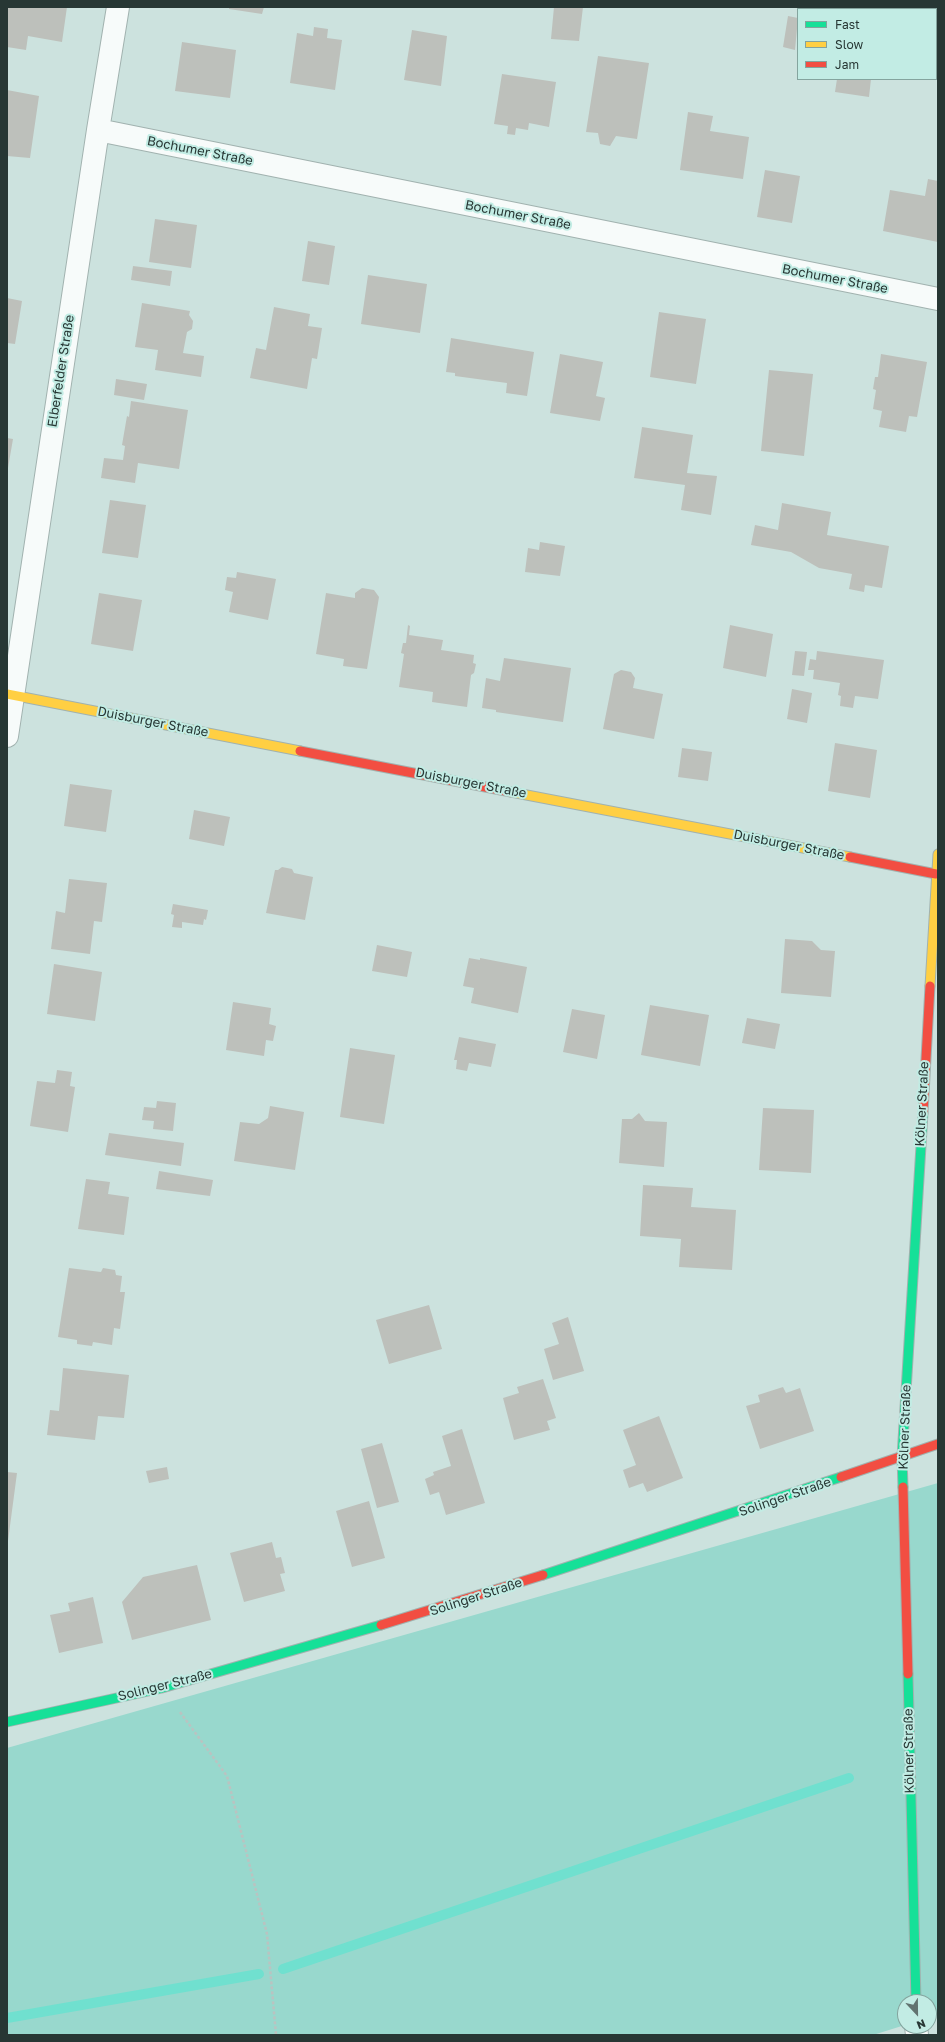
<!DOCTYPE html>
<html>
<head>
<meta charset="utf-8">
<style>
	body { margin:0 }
	#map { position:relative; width:945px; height:2042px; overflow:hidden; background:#cce2de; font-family:"Golos Text",sans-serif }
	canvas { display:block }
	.frame { position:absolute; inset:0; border:8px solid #273734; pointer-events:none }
	.legend { position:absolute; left:797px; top:8px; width:140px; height:72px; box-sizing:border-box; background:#c2ece4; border:1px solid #84a49e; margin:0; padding:5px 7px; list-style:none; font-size:12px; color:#273734 }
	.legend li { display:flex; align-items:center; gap:8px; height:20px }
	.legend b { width:20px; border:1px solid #84a49e }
	.north { position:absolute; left:897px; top:1994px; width:40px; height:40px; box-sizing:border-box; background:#c2ece4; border:1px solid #84a49e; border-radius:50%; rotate:158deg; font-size:11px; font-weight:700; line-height:16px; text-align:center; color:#273734 }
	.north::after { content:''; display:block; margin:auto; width:14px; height:18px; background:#617370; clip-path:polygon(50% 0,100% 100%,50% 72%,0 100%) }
</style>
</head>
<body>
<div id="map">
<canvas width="945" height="2042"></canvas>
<div class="frame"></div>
<ul class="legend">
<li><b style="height:5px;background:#16e098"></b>Fast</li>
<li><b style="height:5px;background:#ffcf43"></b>Slow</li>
<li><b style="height:5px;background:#f24e42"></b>Jam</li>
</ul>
<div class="north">N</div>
</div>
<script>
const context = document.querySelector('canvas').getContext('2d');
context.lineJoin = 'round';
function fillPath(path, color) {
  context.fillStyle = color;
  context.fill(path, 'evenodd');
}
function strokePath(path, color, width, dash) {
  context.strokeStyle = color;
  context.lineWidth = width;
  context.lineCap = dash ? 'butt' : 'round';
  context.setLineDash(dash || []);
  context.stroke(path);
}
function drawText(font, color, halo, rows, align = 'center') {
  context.font = font + ' "Golos Text",sans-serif';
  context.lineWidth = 4;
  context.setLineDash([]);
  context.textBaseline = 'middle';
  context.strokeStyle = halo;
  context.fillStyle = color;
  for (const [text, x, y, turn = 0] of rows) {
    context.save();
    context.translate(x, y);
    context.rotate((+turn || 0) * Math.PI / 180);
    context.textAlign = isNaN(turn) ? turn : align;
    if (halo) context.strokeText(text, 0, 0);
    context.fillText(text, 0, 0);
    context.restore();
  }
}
const green = new Path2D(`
	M938,1483v531l-9,3v-15h-24v23l-32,10h-866v-287z`);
const stream = new Path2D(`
	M283,1969l566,-191
	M7,2018l252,-44`);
const building = new Path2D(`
	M7,7h60l-5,35 -34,-6 -2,14 -19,-3z
	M229,7h35l-2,7 -33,-5z
	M554,7h29l-4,34 -28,-2z
	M788,16l10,2 -3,32 -12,-3z
	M314,27l14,2 -1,9 15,2 -7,50 -45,-7 7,-50 16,3z
	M412,30l35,6 -6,50 -37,-6z
	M182,42l54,8 -6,48 -55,-7z
	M598,56l51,7 -12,76 -21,-3 -6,10 -10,-2 -2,-11 -12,-1z
	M502,74l54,8 -7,45 -20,-4 -1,7 -12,-2 -1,7 -8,-1 1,-8 -14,-2z
	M837,79h34l-2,18 -34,-5z
	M7,90l32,6 -9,62 -23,-2z
	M688,112l25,4 -3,15 39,6 -6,42 -63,-9z
	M765,170l35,6 -8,47 -35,-6z
	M928,179l10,2v61l-55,-11 7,-41 35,6z
	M155,219l42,6 -6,43 -42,-6z
	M308,241l27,5 -6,39 -27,-4z
	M133,266l39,5 -2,15 -39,-6z
	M368,275l59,9 -7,49 -59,-9z
	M7,298l15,3 -7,43 -8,-1z
	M142,303l48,8 -1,4 4,6 -1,8 -5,3 -4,21 21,3 -3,21 -46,-7 3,-20 -23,-3z
	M274,307l36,7 -2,12 14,2 -5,31 -5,-1 -5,31 -57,-11 6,-30 10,2z
	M659,312l47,7 -10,65 -46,-7z
	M451,338l83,14 -7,44 -21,-3 1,-10 -52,-7v-3l-9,-1z
	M560,354l43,8 -7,34 9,2 -5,23 -50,-8z
	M881,354l46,8 -10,55 -8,-1 -3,16 -27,-5 3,-16 -9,-2 3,-19 -3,-1 2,-12h3z
	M769,370l44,4 -9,82 -43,-5z
	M116,379l31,5 -3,16 -30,-5z
	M131,401l57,9 -9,59 -41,-6 -3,20 -34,-5 3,-20 19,2 2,-14 -3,-1 5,-29 2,1z
	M642,427l51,8 -6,38 30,3 -6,39 -30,-5 4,-25 -51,-7z
	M7,438l6,1 -5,29h-1z
	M110,500l36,5 -8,53 -36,-5z
	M782,503l49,9 -4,23 62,11 -7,42 -17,-3 -1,7 -15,-3 3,-15 -33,-6 -28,-16 -40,-7 4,-20 23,5z
	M540,542l25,4 -5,30 -35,-4 3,-24 11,2z
	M237,572l39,7 -8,41 -39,-8 4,-20 -8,-2 2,-13 9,1z
	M362,588l12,2 5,7 -12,72 -24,-3 1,-7 -28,-5 10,-61 29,5v-5z
	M99,593l43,7 -9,51 -42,-7z
	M408,625l2,1 -1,9 34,5 -2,10 33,5 -1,8 3,1 -2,9 -3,2 -4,32 -35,-5 1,-10 -34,-5 5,-33 -3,-1 2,-10h3z
	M730,625l43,9 -7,43 -43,-9z
	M795,651l12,1 -3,24 -12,-1z
	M817,651l67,9 -6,39 -23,-3 -2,12 -13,-2 1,-10 -3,-1 2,-12 -27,-4 1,-9h-6l2,-11 6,1z
	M504,658l67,10 -8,54 -67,-10v-2l-14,-2 4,-30 14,3z
	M621,670l10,2 4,6 -2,10 30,6 -9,45 -51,-10 11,-55z
	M792,689l20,4 -5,30 -20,-4z
	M835,743l42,7 -7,48 -42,-7z
	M682,748l30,4 -4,29 -30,-4z
	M70,784l42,6 -6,42 -42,-6z
	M194,810l36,7 -6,29 -35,-7z
	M282,867l10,2 2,4 19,4 -8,43 -39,-7 9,-43h3z
	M69,879l38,4 -5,39 -8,-1 -4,33 -39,-5 5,-38 9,2z
	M173,904l35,6 -2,10 -2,-1 -1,6 -21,-3v6l-10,-1 2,-12 -3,-1z
	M785,939l27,2 9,9 14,1 -4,46 -50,-4z
	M377,945l35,7 -5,25 -35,-6z
	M469,958l11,2v-2l47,9 -9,46 -47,-10 3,-15 -11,-2z
	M54,964l48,8 -7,49 -48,-7z
	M233,1002l38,6 -2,16 7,2 -3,15 -7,-1 -2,16 -38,-6z
	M650,1005l59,10 -9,51 -59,-11z
	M572,1009l33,6 -8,44 -34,-7z
	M747,1018l33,6 -5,25 -33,-6z
	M459,1037l37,7 -5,23 -22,-4 -2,8 -11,-2 1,-9h-3z
	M350,1048l45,7 -11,69 -44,-7z
	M57,1070l15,2 -2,14 5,1 -7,45 -38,-6 7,-45 18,2z
	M157,1101l19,2 -3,28 -20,-2 1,-8 -12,-1 2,-13 12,1z
	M270,1106l34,6 -9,58 -61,-9 6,-39 19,2 9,-6z
	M763,1108l51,2 -3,63 -52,-3z
	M639,1113l6,8 22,1 -3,45 -45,-4 3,-44h10z
	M109,1133l75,10 -3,23 -76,-11z
	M159,1171l54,9 -3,16 -54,-7z
	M86,1179l24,3 -2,12 21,3 -5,38 -46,-6z
	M643,1185l50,3 -2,19 45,3 -4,60 -53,-3 2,-28 -41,-3z
	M69,1268l32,4 2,-4 12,2 1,5 6,1 -2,16h5l-5,37 -6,-1 -2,17 -19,-3 -1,4 -15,-2v-4l-19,-3z
	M429,1305l13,44 -53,15 -13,-44z
	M568,1317l16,54 -31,9 -9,-31 15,-5 -7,-21z
	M63,1368l66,7 -5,43 -26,-2 -3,24 -48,-5 3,-25 9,1z
	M543,1379l13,39 -9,3 3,9 -36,10 -11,-42 16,-5 -2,-6z
	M783,1387l3,6 14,-5 14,43 -54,18 -14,-43 14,-4 -2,-7z
	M659,1416l24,62 -36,14 -4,-9 -14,5 -6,-18 13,-5 -13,-35z
	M462,1429l23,74 -39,12 -7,-23 -9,3 -5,-16 9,-4 -1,-3 18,-6 -9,-30z
	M382,1443l17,59 -22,6 -16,-59z
	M167,1467l2,12 -20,4 -3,-12z
	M7,1472l10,1 -9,68h-1z
	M369,1501l16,57 -33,9 -16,-56z
	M272,1542l4,16 5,-1 4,16 -5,1 5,17 -41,11 -14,-49z
	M197,1565l14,55 -79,20 -10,-38 21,-25z
	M93,1597l10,46 -44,10 -9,-38 20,-4 -2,-8z`);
const path = new Path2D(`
	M180,1712l47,64 40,158 9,101`);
const street = new Path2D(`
	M98,130l840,169
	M7,736l91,-606 20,-123
	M916,2026l1,9`);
const fast = new Path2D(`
	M903,1487l-1,-30 21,-344
	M543,1575l298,-98
	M908,1674l8,328
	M7,1722l155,-34 219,-63`);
const slow = new Path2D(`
	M7,694l293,57
	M511,792l339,65
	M930,986l8,-132`);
const jam = new Path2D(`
	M300,751l211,41
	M850,857l86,17
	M923,1113l7,-127
	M841,1477l97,-33
	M903,1487l5,187
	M381,1625l162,-50`);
const streetNames = [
	["Bochumer Straße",200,151,11],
	["Bochumer Straße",518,215,11],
	["Bochumer Straße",835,279,11],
	["Elberfelder Straße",61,371,-81],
	["Duisburger Straße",153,722,11],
	["Duisburger Straße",471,783,11],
	["Duisburger Straße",789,845,11],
	["Kölner Straße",922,1104,-87],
	["Kölner Straße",905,1427,-88],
	["Solinger Straße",785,1497,-19],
	["Solinger Straße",476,1597,-18],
	["Solinger Straße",165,1685,-14],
	["Kölner Straße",909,1751,-91]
];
fillPath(green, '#98d8cd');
strokePath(stream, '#70e0cf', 10);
fillPath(building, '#bdc0bb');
strokePath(street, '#a1b2af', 24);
strokePath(fast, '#a1b2af', 11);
strokePath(slow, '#a1b2af', 11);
strokePath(jam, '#a1b2af', 11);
strokePath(path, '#bac3c1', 2.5, [3, 2]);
strokePath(street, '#f7fbfa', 22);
strokePath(fast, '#16e098', 9);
strokePath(slow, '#ffcf43', 9);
strokePath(jam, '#f24e42', 9);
drawText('13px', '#273734', '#c2ece4', streetNames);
</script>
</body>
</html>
